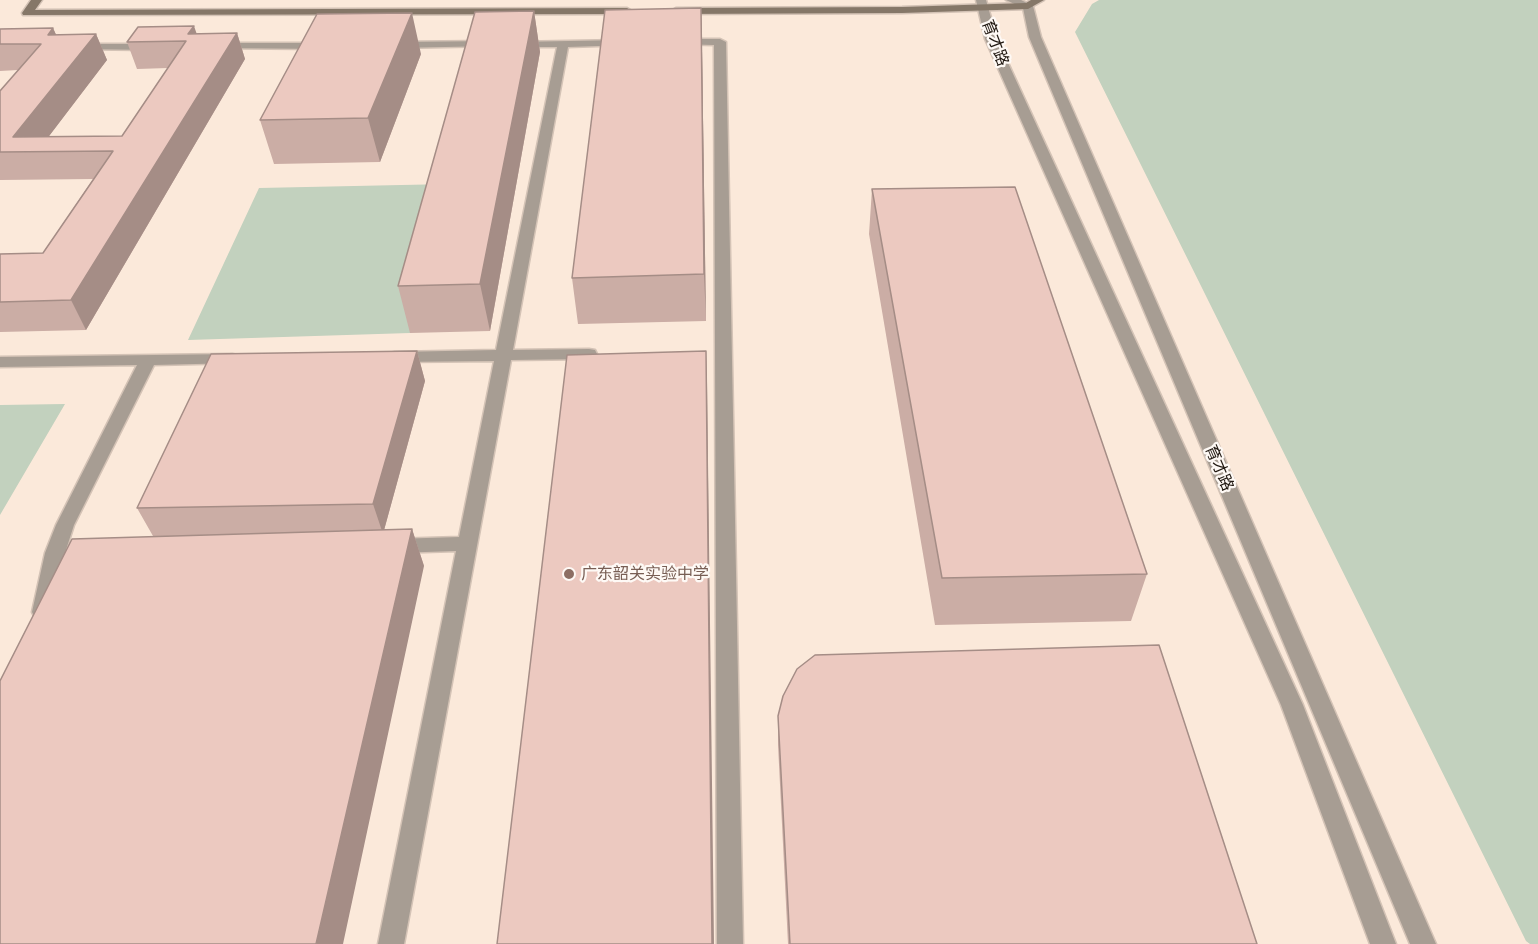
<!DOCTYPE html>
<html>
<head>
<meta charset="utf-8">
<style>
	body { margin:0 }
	canvas { display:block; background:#fbe9da }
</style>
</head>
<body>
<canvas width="1538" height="944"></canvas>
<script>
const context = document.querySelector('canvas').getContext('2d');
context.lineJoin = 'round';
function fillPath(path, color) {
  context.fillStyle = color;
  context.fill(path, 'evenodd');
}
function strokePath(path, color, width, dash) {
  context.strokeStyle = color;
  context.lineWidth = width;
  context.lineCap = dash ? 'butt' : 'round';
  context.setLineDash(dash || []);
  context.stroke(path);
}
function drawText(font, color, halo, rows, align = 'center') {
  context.font = font + ' Raleway,"Noto Sans SC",sans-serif';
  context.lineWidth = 4.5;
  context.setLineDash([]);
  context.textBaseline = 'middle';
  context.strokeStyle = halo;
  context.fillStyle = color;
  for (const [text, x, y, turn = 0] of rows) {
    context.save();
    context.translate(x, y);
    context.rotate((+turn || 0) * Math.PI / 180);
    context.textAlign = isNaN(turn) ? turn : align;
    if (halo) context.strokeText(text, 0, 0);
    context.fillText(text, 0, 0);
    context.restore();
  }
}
const green = new Path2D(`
	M1099,0h439v944h-8l-4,-3 -451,-909 17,-28z
	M449,184l-39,149 -222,7 71,-152z
	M65,404l-65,111v-110z`);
const lane = new Path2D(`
	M679,39h41l6,3 17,902h-26l-3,-899 -39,-1 -2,-2z
	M624,40l6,3 -2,2 -60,2 -55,303 76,-1 6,1 2,4 -2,4 -6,1 -78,1 -107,584h-26l78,-393 -62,2 -7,-2 -3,-5 3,-5 7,-2 65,-2 35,-176 -99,1 -6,-1 -2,-4 2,-4 6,-1 101,-2 61,-303h-40l-4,-1v-4z
	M489,41l4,1v4l-96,2 -6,-3 6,-3z
	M217,43h107l6,3 -6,3 -111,-1v-4z
	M79,44h74l6,3 -6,3 -78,-1 -2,-2z
	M232,354l6,1 2,4 -2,4 -84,2 -80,160 -9,28 -13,59 -3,6 -7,2 -7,-2 -3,-6 13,-59 11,-28 81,-160 -137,2v-10z`);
const street = new Path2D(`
	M976,0h10l11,39 306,666 93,239h-26l-89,-239 -296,-666z
	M1006,0h15l12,6 8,31 395,907h-26l-381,-907 -6,-29z`);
const secondary = new Path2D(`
	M31,0h11l-7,10 592,-2 5,3 -5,3 -604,1 -1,-2z
	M1031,0h13l-16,9 -126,4 -226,1 -5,-3 5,-3 226,-1 124,-4z`);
const wall = new Path2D(`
	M701,8l1,41 4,272 -128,3 -6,-46z
	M534,11l6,41 -50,279 -80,2 -12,-47z
	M53,28l3,7 40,-1 11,26 -59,77 74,-1 46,-68 -31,1 -10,-27 69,-8 41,-1 8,26 -159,271 -86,2v-78l43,-1 50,-74 -93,1v-89l18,-21 -18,1v-42z
	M421,54l-41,108 -106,2 -14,-44z
	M872,189l275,385 -16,47 -196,4 -66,-391z
	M417,351l8,30 -41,149 28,-1 12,37 -271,-30 -16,-28z
	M778,716l479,228h-469l-10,-199z`);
const shadedWall = new Path2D(`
	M701,8l1,41 4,272 -2,-47z
	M534,11l6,41 -50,279 -10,-47z
	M412,13l9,41 -41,108 -12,-44z
	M194,26l9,26 -15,-18z
	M53,28l12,26 -17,-19z
	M237,33l8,26 -159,271 -15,-30z
	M96,34l11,26 -70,92 -24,-15z
	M417,351l8,30 -42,153 -10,-30z
	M706,351l1,30 7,563h-2z
	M412,529l12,37 -81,378h-27z`);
const building = new Path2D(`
	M701,8l3,266 -132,4 33,-268z
	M534,11l-54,273 -82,2 77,-274z
	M412,13l-44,105 -108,2 57,-106z
	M194,26l-6,8 49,-1 -166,267 -71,2v-48l43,-1 70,-102 -113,1v-61l41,-47h-41v-15l53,-1 -5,7 48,-1 -83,103 109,-1 64,-95 -59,1 11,-15z
	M1015,187l132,387 -205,4 -70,-389z
	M417,351l-44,153 -236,4 74,-154z
	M706,351l6,593h-215l70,-589z
	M412,529l-96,415h-316v-263l72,-142z
	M1159,645l98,299h-467l-12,-228 5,-20 14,-27 18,-14z`);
const markers = [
	[569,574,6,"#8d6e63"]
];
const streetNames = [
	["育才路",995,43,69],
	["育才路",1219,468,67]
];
const educationNames = [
	["广东韶关实验中学",581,574]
];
fillPath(green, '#c2d1be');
strokePath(lane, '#d4c3b6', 3);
strokePath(street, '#d4c3b6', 3);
strokePath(secondary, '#d4c3b6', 3);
fillPath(lane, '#a79d93');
fillPath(street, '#a79d93');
fillPath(secondary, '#857768');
fillPath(wall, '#cbada5');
fillPath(shadedWall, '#a58d86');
fillPath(building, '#ecc9c0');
strokePath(building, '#a58d86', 1.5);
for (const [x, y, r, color] of markers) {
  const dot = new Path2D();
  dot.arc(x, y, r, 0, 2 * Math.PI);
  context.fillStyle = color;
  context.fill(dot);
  strokePath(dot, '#fef9f5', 2);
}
drawText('16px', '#201811', '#fef9f5', streetNames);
drawText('16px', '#785e54', '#fef9f5', educationNames, 'left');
</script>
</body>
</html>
